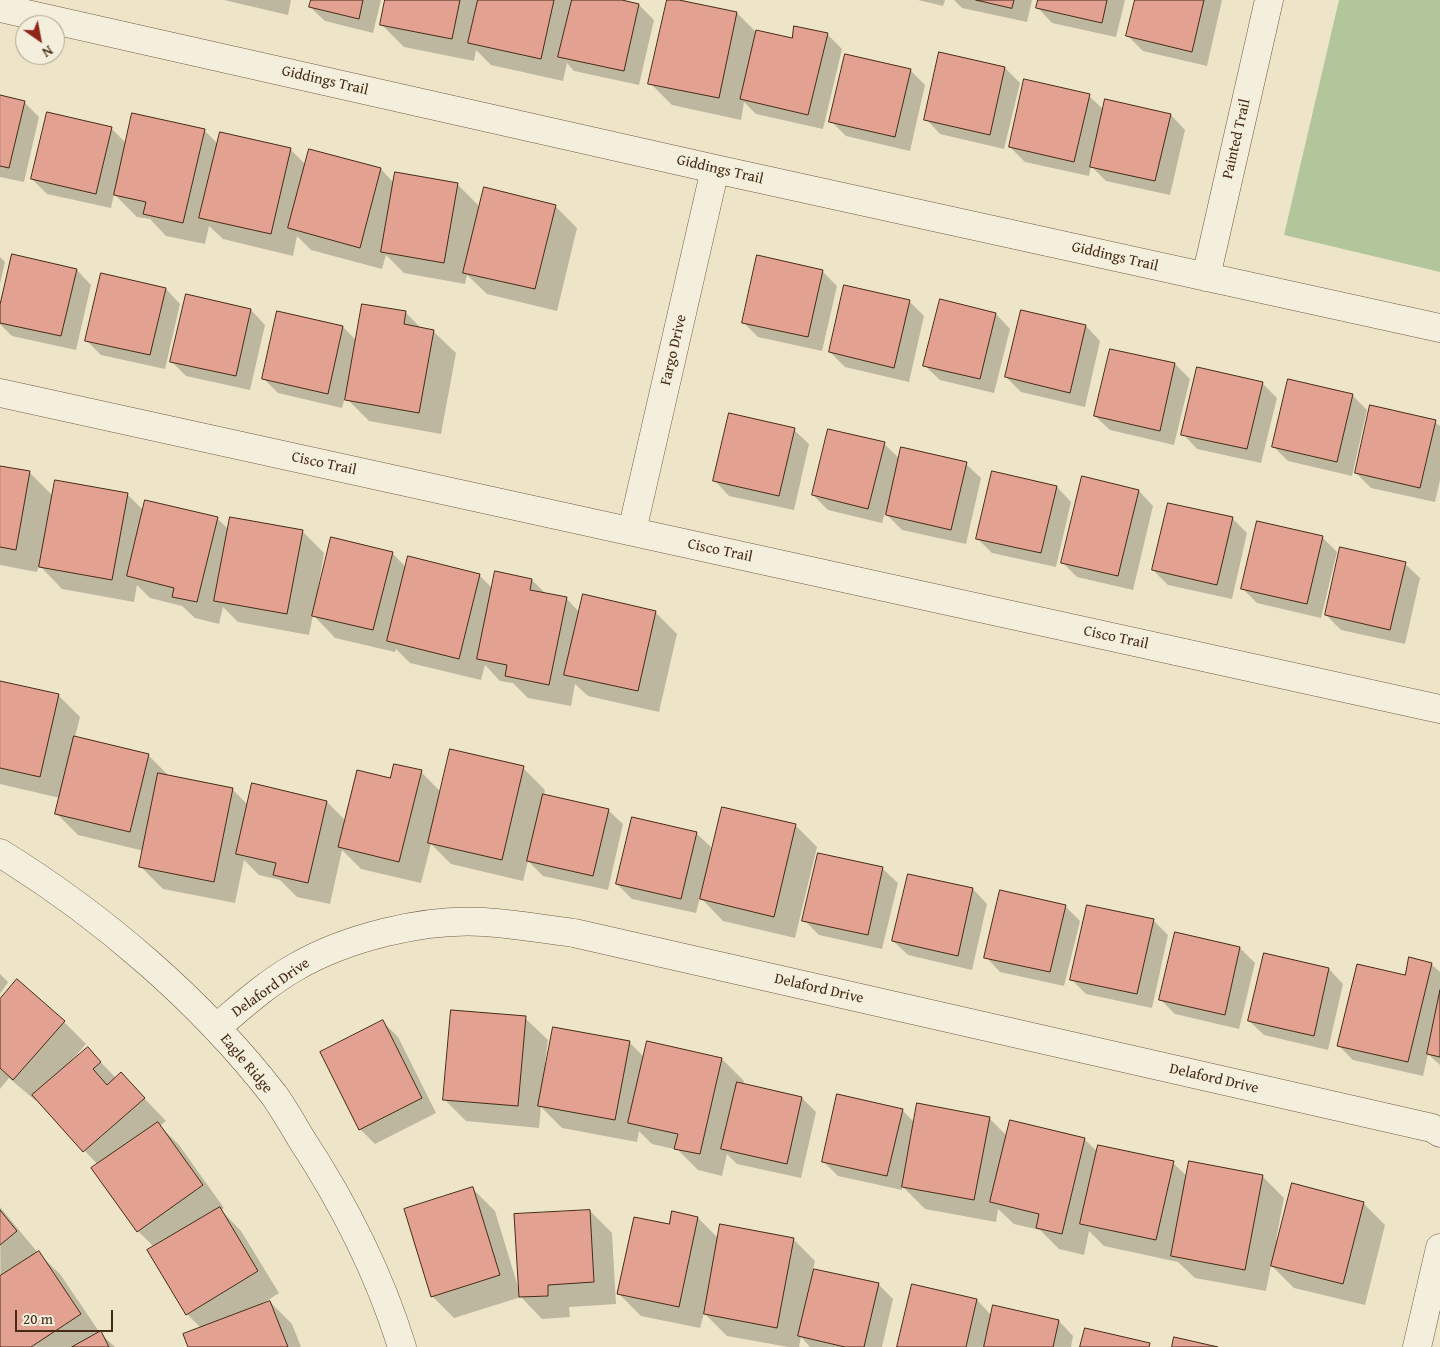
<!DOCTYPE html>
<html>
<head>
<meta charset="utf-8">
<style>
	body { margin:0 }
	#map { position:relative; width:1440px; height:1347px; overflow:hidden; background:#eee5c9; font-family:"Gentium Book Plus",serif }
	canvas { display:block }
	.north { position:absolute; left:15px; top:15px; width:50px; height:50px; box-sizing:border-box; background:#f4eedc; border:1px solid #aea08c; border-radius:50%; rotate:147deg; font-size:14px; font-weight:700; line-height:20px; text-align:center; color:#462b14 }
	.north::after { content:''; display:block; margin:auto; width:18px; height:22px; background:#8f2418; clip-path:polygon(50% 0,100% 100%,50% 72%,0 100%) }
	.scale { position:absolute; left:15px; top:1310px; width:98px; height:22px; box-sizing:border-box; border:2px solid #462b14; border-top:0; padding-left:6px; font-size:15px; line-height:18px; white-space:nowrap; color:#462b14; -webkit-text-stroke:4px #f4eedc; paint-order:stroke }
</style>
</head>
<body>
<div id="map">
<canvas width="1440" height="1347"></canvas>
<div class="north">N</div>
<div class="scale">20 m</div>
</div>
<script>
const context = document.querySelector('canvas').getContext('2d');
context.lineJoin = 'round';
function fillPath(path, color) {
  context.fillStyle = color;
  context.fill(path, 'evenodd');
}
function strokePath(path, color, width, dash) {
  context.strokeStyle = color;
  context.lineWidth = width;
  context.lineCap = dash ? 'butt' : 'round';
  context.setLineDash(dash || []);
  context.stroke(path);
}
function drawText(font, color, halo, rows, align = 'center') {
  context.font = font + ' "Gentium Book Plus",serif';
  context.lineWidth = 4;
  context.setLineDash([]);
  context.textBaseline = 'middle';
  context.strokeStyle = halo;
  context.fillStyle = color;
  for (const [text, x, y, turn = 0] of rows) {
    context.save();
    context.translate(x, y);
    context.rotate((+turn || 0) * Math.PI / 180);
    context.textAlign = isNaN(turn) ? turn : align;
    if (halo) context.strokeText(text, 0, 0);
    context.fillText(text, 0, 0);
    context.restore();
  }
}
const green = new Path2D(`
	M1339,0h101v272l-156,-37z`);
const shadow = new Path2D(`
	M224,0h67l-3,15z
	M312,0h69l-8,33 -48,-12 -15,-14z
	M386,0h231l22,5 15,15 -15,65 -65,-14 -7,-8 -4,18 -72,-16 -15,-15 -2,11 -70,-14 -22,-22z
	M668,0l69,13 20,20 35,7 35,-6 15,15 -19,80 -67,-15 -12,-12 -3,18 -69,-15 -22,-22z
	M918,0h27l-2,6z
	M954,0h78l-5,22 -65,-14z
	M1039,0h86l-9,37 -64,-14 -14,-15z
	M1136,0h86l-15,66 -64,-15 -15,-15z
	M940,54l65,14 15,15 -16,66 -64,-15 -14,-15z
	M910,70l15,15 -15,66 -64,-15 -15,-15z
	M0,96l24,6 15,15 -15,65 -24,-5z
	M1089,96l15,14 67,5 14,15 -15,65 -64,-14 -15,-15 -2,10 -64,-14 -15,-15z
	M111,128l15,15 78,-13 14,14 72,5 16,16 75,4 13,14 63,1 23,23 75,-1 22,22 -20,83 -70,-17 -20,-19 -2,9 -61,-11 -18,-18 -4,14 -71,-19 -14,-14 -4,20 -70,-17 -14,-13 -4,18 -39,-8 -16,-17 -13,-2 -23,-23 -3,14 -64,-14 -15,-15z
	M0,257l5,5 -5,22z
	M77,270l14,15 -15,65 -64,-14 -12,-12v-14z
	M822,271l15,15 -15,65 -64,-14 -15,-15z
	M166,289l14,15 -15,65 -64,-14 -15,-15z
	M909,301l15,15 -15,66 -64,-15 -15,-15z
	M251,310l14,15 -15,65 -64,-14 -15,-15z
	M405,312l17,17 11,2 23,22 -15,81 -72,-13 -24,-24 -3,11 -64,-15 -15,-15 80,-51 14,14z
	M996,314l14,15 -16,64 -54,-13 -15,-14z
	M1086,326l14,15 -15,66 -64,-15 -15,-15z
	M1111,350l64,14 15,15 -16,66 -64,-15 -15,-14z
	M1262,383l15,15 -16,65 -64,-14 -14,-15z
	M1352,395l15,15 -15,66 -64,-15 -15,-15z
	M1435,422l5,4v54l-5,22 -64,-14 -15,-15z
	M794,430l15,14 -15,66 -65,-14 -14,-15z
	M884,444l16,15 66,5 15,14 -15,66 -64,-14 -17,-17 -3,10 -54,-13 -15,-15z
	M0,467l29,5 24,24 74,-2 17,17 73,7 12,12 73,1 22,22 -6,36h2l72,-36 14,14 73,8 13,13 40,-8 14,14 20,4 14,15 75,-1 22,22 -18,78 -71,-16 -13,-12 -4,22 -43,-8 -15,-15 -13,-2 -15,-16 -4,15 -71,-17 -14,-14 -1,3 -60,-14 -22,-23 -4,20 -71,-13 -15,-15 -4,17 -24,-6 -13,-12 -32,-8 -13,-13 -3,17 -72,-13 -23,-24 -2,7 -37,-7z
	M1057,487l14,15 -15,65 -64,-14 -15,-15z
	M1139,491l14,15 -20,84 -56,-13 -15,-15z
	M1232,518l15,15 -15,66 -64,-14 -15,-15z
	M1322,537l15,15 -16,66 -64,-15 -14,-14z
	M1405,564l15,14 -15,66 -64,-14 -15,-15z
	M0,682l58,13 22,22 -5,20 73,18 22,22 62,12 16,16 79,-3 19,19 45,-42 30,-7 20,20 82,-24 22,22 -1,5 64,15 15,14 -15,66 -65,-14 -15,-15 -5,20 -72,-17 -20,-20 -10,39 -60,-14 -19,-19 -12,54 -33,-7 -17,-17 -21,-5 -15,-15 -9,43 -72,-14 -22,-22 3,-16 -66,-16 -22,-22 4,-15 -60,-14z
	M795,825l22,22 -22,91 -72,-17 -23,-24 -4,16 -64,-14 -15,-15 79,-51 15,14 -1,7 2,1z
	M819,854l64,15 15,14 -16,66 -63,-14 -15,-15z
	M973,889l14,15 -15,66 -64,-15 -15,-14z
	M1065,906l15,15 -16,65 -64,-14 -14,-15z
	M1153,920l15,15 -16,73 -66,-14 -15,-15z
	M1240,948l15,15 -16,66 -64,-15 -15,-15z
	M1431,964l9,8v93l-12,-11 -5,22 -70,-16 -15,-15 67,-68z
	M1329,969l14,15 -15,66 -64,-15 -15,-14z
	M0,974l8,8 -8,12z
	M17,981l47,41 22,22 -14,16 2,1 14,-12 28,29 5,-4 45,47 -6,5 19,19 45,63 -3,2 20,21 38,62 -17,11 1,1 7,-3 22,22 9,23h-112l12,-19 -14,-14 -33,-67 -16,-16 -40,-66 -61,-66 -1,2 -27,-23 -9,11v-89z
	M525,1018l23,22 -3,23 84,-21 16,16 77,1 22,22 -1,3 59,14 14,14 -15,66 -64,-14 -10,-10 -5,22 -24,-6 -20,-20 -26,-6 -13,-13 -2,11 -75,-14 -21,-21 -2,21 -73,-7 -22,-22z
	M383,1022l15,15 38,76 -61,31 -15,-15z
	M902,1110l13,13 74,-5 18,18 77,3 14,13 75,11 15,14 74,-1 22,22 -8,42 2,1 85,-38 22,22 -20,80 -71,-17 -23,-23 -5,26 -71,-13 -17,-16 -74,-16 -15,-15 -5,24 -25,-6 -19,-19 -26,-6 -16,-15 -2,13 -71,-13 -23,-23v4l-64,-14 -15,-15z
	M473,1189l22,22 23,76 72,-76 22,22 4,71 -47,3 1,10 -28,2 -21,-22 -67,21 -22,-22z
	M0,1207l38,46 22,21 40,59 15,14h-114z
	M698,1218l21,21h74l22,22 -2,9 65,14 15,15 -11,48h-72l-9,-10 -2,10h-11l-61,-11 -23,-23 -4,15 -59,-12 -22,-22 51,-68z
	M977,1300l15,16 67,5 14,15 -2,11h-173z`);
const building = new Path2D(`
	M311,0h52l-4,19 -50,-12z
	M385,0h75l-8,39 -72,-14z
	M478,0h76l-13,59 -73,-16z
	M572,0h50l17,4 -15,67 -66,-14z
	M667,0h12l58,12 -18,86 -71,-14z
	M976,0h38l-2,8z
	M1038,0h69l-5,23 -66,-15z
	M1135,0h69l-12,52 -66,-16z
	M794,26l34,7 -20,82 -68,-16 16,-69 36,8z
	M939,52l66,15 -15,68 -66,-15z
	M845,54l66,15 -16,68 -66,-15z
	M1024,79l66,15 -16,68 -65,-15z
	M0,95l25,6 -16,67 -9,-2z
	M1105,99l66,15 -16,67 -65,-14z
	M47,112l65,15 -16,67 -65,-15z
	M132,113l73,16 -22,94 -40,-9 3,-12 -32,-7z
	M220,132l71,16 -20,86 -72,-16z
	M309,149l72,19 -21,80 -72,-20z
	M395,172l63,11 -14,80 -63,-11z
	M484,187l72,18 -21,84 -72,-16z
	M12,254l65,15 -16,67 -61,-13v-18z
	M757,255l66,15 -15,67 -66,-14z
	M101,273l65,15 -16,67 -65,-14z
	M844,285l66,15 -16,68 -65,-16z
	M186,294l65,15 -15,67 -66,-14z
	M940,299l56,14 -16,66 -57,-13z
	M362,304l44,7 -2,13 30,6 -15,83 -74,-13z
	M1021,310l65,15 -16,68 -65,-16z
	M277,311l66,15 -15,68 -66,-15z
	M1110,349l65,14 -15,68 -66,-15z
	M1197,367l66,15 -16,67 -66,-14z
	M1288,379l65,15 -16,68 -65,-15z
	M1370,405l66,15 -16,68 -65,-15z
	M729,413l66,15 -16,68 -66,-15z
	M828,429l57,13 -17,67 -56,-14z
	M901,447l66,15 -16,68 -65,-15z
	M0,466l30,5 -14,79 -16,-3z
	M992,471l65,15 -16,67 -65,-14z
	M1082,476l57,14 -21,86 -57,-13z
	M55,480l73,13 -16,87 -73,-13z
	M145,500l73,17 -21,85 -25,-5 2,-9 -47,-12z
	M1168,503l65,14 -16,68 -65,-15z
	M230,517l73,13 -16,84 -73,-13z
	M1257,521l66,15 -16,68 -66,-15z
	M331,537l62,15 -20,78 -61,-14z
	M1340,547l66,15 -16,68 -65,-15z
	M408,556l72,18 -21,85 -72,-18z
	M495,571l37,8 -2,11 37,7 -18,88 -44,-9 2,-11 -30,-6z
	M583,594l73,17 -18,80 -74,-16z
	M0,681l59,13 -19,83 -40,-9z
	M74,736l75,18 -19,78 -75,-18z
	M450,749l74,17 -22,94 -74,-17z
	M394,764l28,6 -23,92 -61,-15 19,-77 33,8z
	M158,773l75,15 -19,94 -75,-15z
	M252,783l75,18 -19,82 -35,-8 3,-12 -40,-9z
	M543,794l66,15 -16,67 -66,-15z
	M722,807l74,17 -22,93 -74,-18z
	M632,817l65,15 -16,67 -65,-15z
	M818,853l65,14 -15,68 -66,-14z
	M908,874l65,14 -15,68 -66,-15z
	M1000,890l66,15 -16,67 -66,-14z
	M1087,905l67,14 -17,75 -67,-14z
	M1175,932l65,15 -15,68 -66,-15z
	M1264,953l65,15 -15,68 -66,-15z
	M1409,957l23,6 -24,99 -71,-16 20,-82 48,11z
	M17,979l48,42 -52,59 -13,-12v-69z
	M1440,990v67l-13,-3z
	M451,1010l75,6 -8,90 -75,-6z
	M383,1020l39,78 -63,32 -39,-78z
	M553,1027l77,14 -15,79 -77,-14z
	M647,1041l75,17 -22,96 -26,-5 4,-15 -50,-11z
	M88,1047l13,15 -8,7 14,16 14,-13 24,26 -62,54 -51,-57z
	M737,1082l65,15 -15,67 -66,-15z
	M837,1094l66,15 -16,67 -65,-14z
	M917,1103l73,14 -16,83 -72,-13z
	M1010,1120l75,18 -23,96 -26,-6 3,-14 -49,-12z
	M158,1122l45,63 -66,47 -46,-64z
	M1098,1145l76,16 -18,79 -76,-16z
	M1189,1161l74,14 -18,95 -74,-14z
	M1292,1183l72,19 -21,82 -72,-18z
	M473,1187l27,88 -69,22 -27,-88z
	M220,1207l38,64 -72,44 -39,-65z
	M0,1210l17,21 -17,14z
	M590,1210l4,72 -46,3v11l-29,1 -5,-83z
	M672,1211l26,6 -19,90 -62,-13 17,-77 35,7z
	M720,1224l74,14 -17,90 -73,-14z
	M39,1251l42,63 -50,33h-31v-71z
	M814,1269l65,14 -15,64h-19l-47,-11z
	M912,1284l65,15 -11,48h-69z
	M270,1301l18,46h-100l-5,-13z
	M993,1305l66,15 -6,27h-69z
	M1085,1328l65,15 -1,4h-69z
	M101,1331l8,16h-37z
	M1174,1337l44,10h-46z`);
const street = new Path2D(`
	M0,8l715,161 725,159
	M1206,277l63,-277
	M0,393l1440,316
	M632,531l83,-362
	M0,853c102,63 200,147 274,242 10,14 19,30 28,45 42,64 77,133 100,207
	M216,1028c25,-21 50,-44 78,-60 51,-30 130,-50 190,-46 30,2 60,7 90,11l858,195 8,5
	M1417,1347l23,-99`);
const streetNames = [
	["Giddings Trail",325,81,13],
	["Painted Trail",1237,139,-77],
	["Giddings Trail",720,170,13],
	["Giddings Trail",1115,257,13],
	["Fargo Drive",674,350,-77],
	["Cisco Trail",324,464,12],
	["Cisco Trail",720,551,12],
	["Cisco Trail",1116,638,12],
	["Delaford Drive",271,988,-35],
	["Delaford Drive",819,989,13],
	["Eagle Ridge",246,1064,50],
	["Delaford Drive",1214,1079,13]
];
fillPath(green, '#b3c69b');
fillPath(shadow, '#0003');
fillPath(building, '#e3a192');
strokePath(building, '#462b14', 1);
strokePath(street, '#705a41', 29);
strokePath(street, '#f4eedc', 28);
drawText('15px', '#462b14', '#f4eedc', streetNames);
</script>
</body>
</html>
